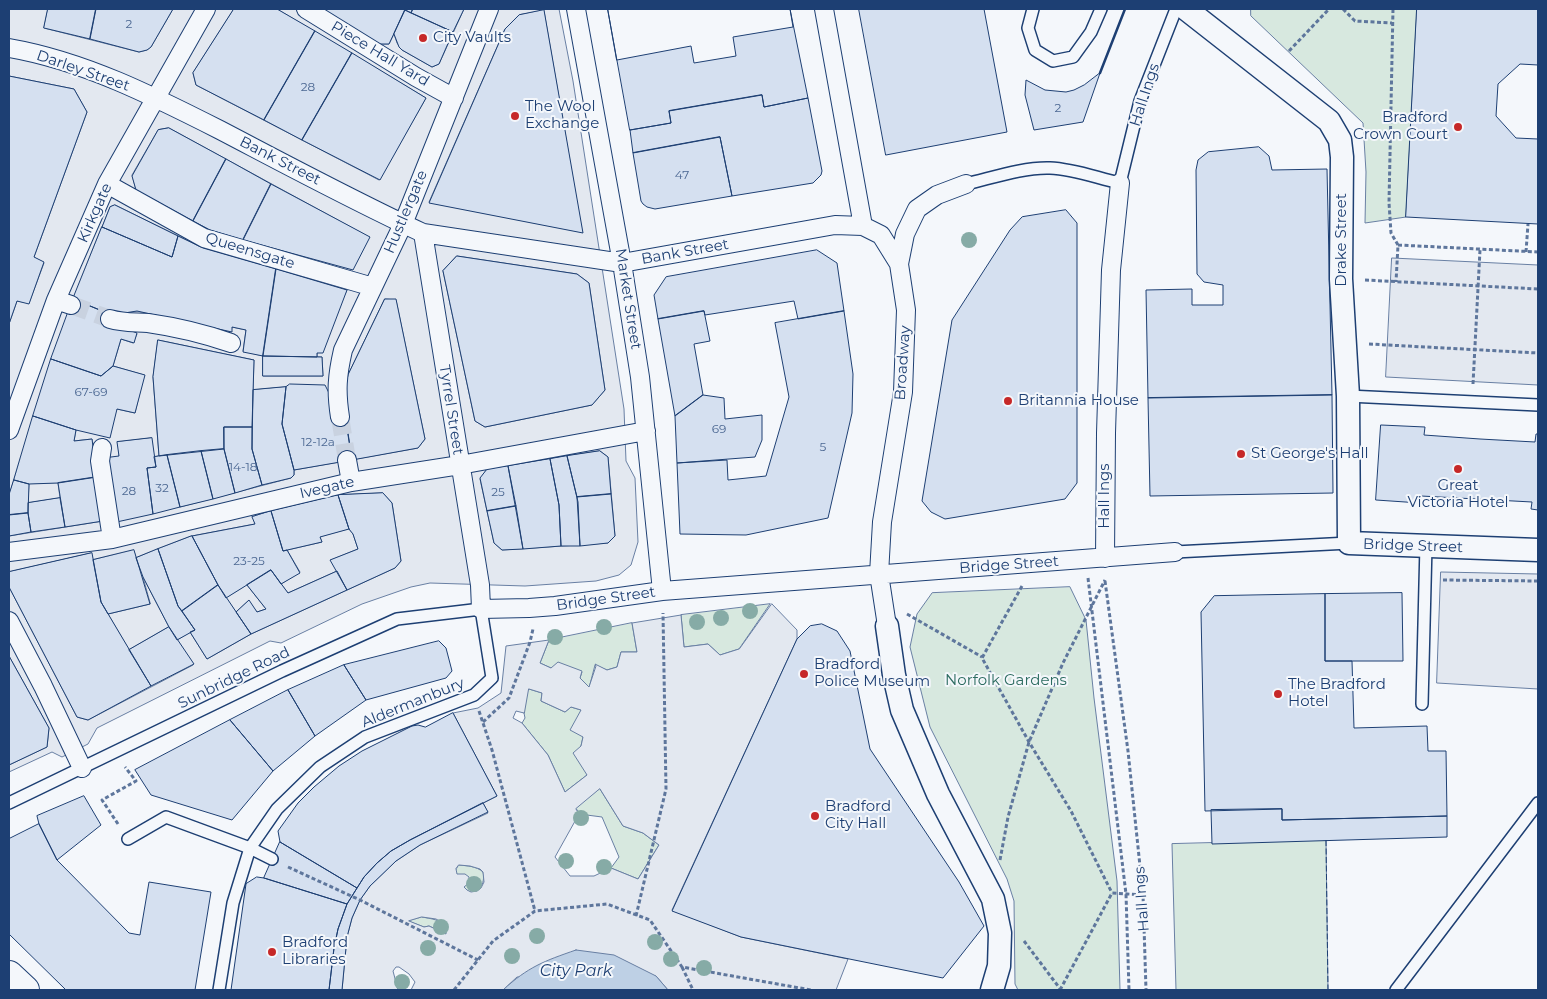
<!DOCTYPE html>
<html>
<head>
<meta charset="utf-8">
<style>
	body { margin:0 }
	#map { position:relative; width:1547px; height:999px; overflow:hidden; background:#f4f7fb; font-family:Montserrat,sans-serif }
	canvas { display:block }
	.frame { position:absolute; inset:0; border:10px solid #1d3f73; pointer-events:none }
</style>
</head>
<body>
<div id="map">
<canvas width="1547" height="999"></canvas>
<div class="frame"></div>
</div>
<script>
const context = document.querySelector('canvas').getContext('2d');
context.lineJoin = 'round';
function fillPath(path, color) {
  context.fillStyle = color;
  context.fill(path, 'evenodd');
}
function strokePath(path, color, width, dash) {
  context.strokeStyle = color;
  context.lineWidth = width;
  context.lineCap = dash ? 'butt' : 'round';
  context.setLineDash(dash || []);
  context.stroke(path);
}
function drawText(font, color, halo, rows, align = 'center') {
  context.font = font + ' Montserrat,sans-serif';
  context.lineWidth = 4;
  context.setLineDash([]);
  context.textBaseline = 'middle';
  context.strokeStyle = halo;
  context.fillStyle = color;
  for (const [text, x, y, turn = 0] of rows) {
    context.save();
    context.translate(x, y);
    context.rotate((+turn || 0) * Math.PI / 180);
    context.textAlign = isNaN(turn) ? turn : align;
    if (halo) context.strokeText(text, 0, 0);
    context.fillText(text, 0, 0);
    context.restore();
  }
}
const green = new Path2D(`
	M1251,9h166l-11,208 -41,6 1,-51 -3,-49 -112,-107z
	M1070,587l16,33 8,78 23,183 3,109h-102l-3,-6 -1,-83 -7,-22 -77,-152 -20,-80 7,-33 15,-21z
	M770,604l-31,45 -19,6 -12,-11 -24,3 -3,-32z
	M632,623l5,29h-16l-4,15 -10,3 -12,-5 -6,23 -9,-10 2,-6 -31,-4 -11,-5 9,-23z
	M529,689l13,4 -1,8 24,11 6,-5 10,3 2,27 -2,9 6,29 -22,17 -17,-37 -26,-32 3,-5 -1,-5 -3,-2z
	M600,789l23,37 20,7 16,12 -21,34 -27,-11 8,-11 -17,-40 -23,-3 -3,-6z
	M1326,840l2,150h-152l-4,-146z
	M459,865c9,1 17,1 24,7 3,10 -5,27 -17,18 -5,-4 -7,-12 -11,-18z
	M422,917c10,2 17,2 24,10v7l-17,-8 -5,1 -16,-6z`);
const parking = new Path2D(`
	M9,9h39l-4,19 95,24 8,-2 4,-3 22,-38h61l-41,64 3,12 183,95 47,-82 -149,-89h44l59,35h9l5,-10 3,9 5,7 30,17 7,-3 25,-55h95l14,72 51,328 2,52 9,17 3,64 -7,23 -12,10 -23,6 -71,5 -95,-3 -19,4 -49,17 -81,39 -11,-2 -173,87 -9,16 -26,13 -10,-5 -43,20v-7l38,-18 2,-19 -40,-72v-69l68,130 11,3 105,-55 -16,-25 13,-8 17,27 44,-25 144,-66 6,-7 -9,-58 -9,-10 -45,2 -67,16 -18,6 2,7 -63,12 -56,22 -2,-7 -41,9 -2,-7 -82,19v-36l94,-15 -11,-82 -18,2 2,-11 41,-21 18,4 9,-38 -31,-9 8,-27 12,4 4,-9 -29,-12 4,-7 25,-4 94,21 1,-5 14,3 -3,21 20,5v20h60l-1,-19h-5v-4l30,-63 -144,-42 -88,-43 -5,2 -29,74 -72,214v-171l8,-23 12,2 15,-40 -10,-6 53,-145 -13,-23 -65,-13zM544,11l38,221 -153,-30 76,-173 14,-14zM169,128l200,109 -126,3 -33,-10 -74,-40 -4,-15 26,-45zM457,256l120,18 12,9 16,107 -13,15 -107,22 -10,-6 -32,-150zM385,299l11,1 29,139 -7,9 -124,22v5l-3,3 -111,29 -61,-51 -1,-14 33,-4 3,19 5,-1 -6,-79 5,-37 96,20 -1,30 33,-3 45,32 9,-2 8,-42zM600,451l8,6 7,79 -7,7 -106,7 -8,-7 -14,-64 7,-10z
	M1392,258l146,7v120l-152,-8z
	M58,483l2,15 -32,5 1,-19z
	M349,529l4,5 5,15 -27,11 6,11 -49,22 -7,-9 19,-12 -13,-22 35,-8 -2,-5z
	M1441,572l97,2v115l-101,-6z
	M143,577l26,50 -40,23 -21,-36 42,-10z
	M247,585l19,24 -9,3 -9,-11 -12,11 -10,-14z
	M772,604l25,26v9l-125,271 69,27 107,22 -12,31h-168l-12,-14 -139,1 -14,13h-92l4,-8 -6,-8 -10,-7h-3l-3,4 5,19h-56l5,-53 5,-19 8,-18 10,-14 26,-25 24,-16 68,-32 -5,-10 14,-7 -44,-83 25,-5 23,-15 5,-47 43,-6 -9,23 11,5 7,-6 24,9 -2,7 9,9 7,-21 -1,-2 12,6 10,-3 4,-15h16l-5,-29 49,-8 3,32 24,-3 12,11 19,-6zM529,689l13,4 -1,8 24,11 6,-5 10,3 -11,20 13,7 -2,9 -8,7 14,22 -22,17 -17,-37 -26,-32 -9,-5 3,-7 8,2zM600,789l23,37 20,7 16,12 -21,34 -27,-11 -17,8h-24l-15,-19 24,-43 -3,-5zM459,865l11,1 10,3 3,3 1,10 -3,6 -4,3 -6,1 -4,-2 -3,-3 5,-4v-6l-4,-3h-8l-1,-5zM422,917l14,2 7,4 3,4v7l-17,-8 -5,1 -15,-6z`);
const water = new Path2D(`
	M576,950l38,5 42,21 12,14h-165c25,-23 41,-29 73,-40z`);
const building = new Path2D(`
	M48,9h48l-6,30 -46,-11z
	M96,9h77l-22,38 -4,3 -8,2 -49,-13z
	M234,9h43l38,22 -51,89 -68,-35 -3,-12z
	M321,9h92l-2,4 -6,-3 -16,34h-9z
	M413,9h51l-11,23 -42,-19z
	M608,9h182l3,18 -60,10 3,19 -42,7 -3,-17 -74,14z
	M608,9h182l18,89 -44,9 -2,-12 -93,16 2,12 -41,7z
	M859,9h125l23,123 -121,23z
	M1417,9h121v56l-18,-1 -22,20 -2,32 20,22 22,1v85l-132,-7z
	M405,10l48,22 -14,32 -7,3 -30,-17 -3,-3 -5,-13z
	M544,10l39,223 -154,-30 76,-174 14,-14z
	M315,31l37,22 -50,87 -38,-20z
	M352,53l74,45 -46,82 -78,-40z
	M1100,73l-17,49 -49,8 -9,-35 1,-15 19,10 21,2 8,-2 10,-5z
	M9,76l65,13 13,23 -53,145 10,5 -15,42 -12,-3 -8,23z
	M762,95l2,12 44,-9 14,73 -1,4 -8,8 -81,13 -12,-59 -87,16 -3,-23 41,-7 -2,-12z
	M169,128l57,31 -33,62 -57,-31 -4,-14 26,-46z
	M720,137l12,59 -77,13 -8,-2 -4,-3 -2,-3 -8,-48z
	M1259,147l10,9 3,14 55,-1 5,226 -184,3 -2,-108 46,-1v16h31v-20l-19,-3 -7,-8 -1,-104 2,-10 10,-8z
	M226,159l45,25 -28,56 -33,-10 -17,-9z
	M271,184l99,53 -17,33 -110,-30z
	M115,205l63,31 -6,21 -70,-30 8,-20z
	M1066,210l11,13v260l-12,16 -120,20 -14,-7 -9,-11 30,-181 58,-90 12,-13z
	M102,227l70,30 6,-21 25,12 73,21 -13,87 -20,-4 3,-22 -14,-3v5l-95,-21 -25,4 -39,-16z
	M817,250l20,13 7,48 -46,8 -4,-18 -89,14 -1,-4 -46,8 -4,-24 12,-18z
	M457,256l120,18 12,9 16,107 -13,15 -107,22 -10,-6 -32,-150z
	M276,269l71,21 -24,63h-6v4l-54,-1z
	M73,299l39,16 -4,7 29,11 -3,10 -13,-4 -8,27 -12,10 -50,-17z
	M385,299h11l29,140 -7,9 -66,12 -9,-61 5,-24z
	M704,311l6,30 -16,3 9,51 -28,21 -17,-97z
	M844,311l9,63 -1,39 -24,105 -82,17 -66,-1 -3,-71 50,-3 1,20 38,-4 23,-79 -14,-74z
	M158,340l96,20 -2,67h-28v22l-65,7 -6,-79z
	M263,356l59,1 1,19h-60z
	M51,359l50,17 12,-10 32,9 -10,38 -18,-4 -7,29 -34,-8 -43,-14z
	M290,384l35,1 5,10 1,24 14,-3 7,44 -58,10 -12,-46 4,-37z
	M286,387l-4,37 12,46v5l-3,3 -29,7 -10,-36 1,-59z
	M703,395l21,3 1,21 37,-4v25l-7,17 -78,6 -2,-47z
	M1332,395l1,98 -183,3 -2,-98z
	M33,416l43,14 -2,11 18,-2 5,38 -39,6 -29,1 -15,-4z
	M1381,425l44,2 -1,8 56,4 55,3 1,-8h2v76l-7,-1 1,-7 -111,-6 -1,7 -44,-3z
	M224,427h28v22l10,36 -27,8 -11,-44z
	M152,438l4,29 -9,1 6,46 -41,9 -9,-65 16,-2 -2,-14z
	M224,449l11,44 -22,6 -12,-48z
	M201,451l12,48 -33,8 -13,-52z
	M600,451l8,6 3,37 -34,3 -10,-41z
	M167,455l13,52 -27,7 -6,-46 9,-1 -2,-10z
	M567,456l11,46 2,44h-19l-2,-41 -9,-46z
	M550,459l9,46 2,41 -38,3 -15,-83z
	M508,466l8,40 -29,5 -7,-33 7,-9z
	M97,477l6,44 -38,6 -7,-44z
	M14,480l15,4 -1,29 -19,2v-20z
	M383,493l9,10 9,58 -6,7 -48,22 -17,-30 28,-11 -5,-15 -4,-5 -11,-34z
	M611,494l4,42 -7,7 -28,3 -3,-49z
	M338,495l11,34 -29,8 2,5 -39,9 -12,-40z
	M60,498l5,29 -34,5 -3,-19v-10z
	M516,506l7,43 -21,1 -8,-7 -7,-32z
	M271,511l12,40 4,-1 13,23 -19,11 -10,-14 -45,28 -8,-13 -26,-49 63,-12 -3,-7z
	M28,513l3,19 -22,4v-21z
	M192,536l26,49 -36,26 -4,-5 -20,-57z
	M158,549l20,57 17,24 -18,10 -8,-13 -26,-50 -7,-19z
	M134,550l16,54 -42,10 -7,-12 -8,-42z
	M92,553l9,49 50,84 -63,34 -11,-3 -68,-130v-15z
	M271,570l17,23 49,-22 10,19 -96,44 -15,-22 13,-12 8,12 9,-3 -19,-24z
	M218,585l33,49 -44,25 -17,-27 5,-2 -13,-19z
	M1402,593l1,68h-78v-67z
	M1325,594v67h27l2,67 73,-2 1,25h18l1,65 -165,4v-11l-77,2 -4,-199 13,-16z
	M822,624l15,7 13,20 20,98 89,133 25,44 -41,52 -202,-41 -69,-26 125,-272 13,-13z
	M169,627l25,37 -43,22 -22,-36z
	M439,641l7,7 6,23 -6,7 -80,22 -22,-35z
	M9,656l40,72 -2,19 -38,18z
	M344,665l22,35 -51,36 -27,-46z
	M288,690l27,46 -42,35 -43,-51z
	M453,713l44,83 -87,44 -19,11 -14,12 -13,14 -7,11 -77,-46 -2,-11 20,-28 16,-16 25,-21 23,-15 50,-25 6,-1 7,2z
	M230,720l43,51 -41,49 -81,-25 -16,-25z
	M84,796l17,29 -44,35 -18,-36 -2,-8z
	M483,803l5,9 -68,33 -24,16 -26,25 -10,14 -8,18 -5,19 -5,53h-13l5,-42 4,-19 9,-25 17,-27 13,-14 14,-12 19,-11z
	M1282,809v11l165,-4v21l-235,7 -1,-34z
	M39,824l18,36 72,73 11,2 9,-53 62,10 -16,98h-129l-57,-56v-95z
	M280,842l77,46 -10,16 -83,-26z
	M257,877l7,1 83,26 -9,25 -4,19 -5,42h-98l15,-106z`);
const pedestrianTunnel = new Path2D(`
	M71,305l39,14
	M340,417l7,43`);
const path = new Path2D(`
	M1343,9l12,12 37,2
	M1393,9l-4,194 2,30 7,12 -2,37
	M1289,51l40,-42
	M1398,245l140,7
	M1526,252l2,-28
	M1365,280l173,9
	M1369,344l169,9
	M1473,384l7,-134
	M1088,578l38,316 3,96
	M1443,580l95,1
	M1105,581l23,170 15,144 3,95
	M1022,586l-40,72 47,84 42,69 41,82
	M907,614l75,43
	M479,711l13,39 43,161
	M483,722l26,-24 21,-56 3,-13
	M118,824l-16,-24 34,-19 -11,-14
	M1000,860l8,-43 21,-75 34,-79 42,-83
	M288,867l72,33 118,60
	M636,916l30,-127 -3,-176
	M1024,941l37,49
	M682,967l11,23
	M454,990l39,-49 42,-30 72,-7 43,16 32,47 129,23
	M1060,990l52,-97 31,2`);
const service = new Path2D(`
	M1033,9l-5,19 7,22 18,11 20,-4 18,-25 10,-23
	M966,184c26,-6 57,-17 84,-16 24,1 47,10 70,15l20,-82 36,-92
	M1348,396l190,9
	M1175,552l174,-9
	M1422,704l4,-159
	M9,803l273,-132 115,-52 84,-10 11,69 -18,17 -109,42 -45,30 -43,42 -27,39 -17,55 -14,87
	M128,839l38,-22 84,31 22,11
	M1396,990l142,-187`);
const pedestrian = new Path2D(`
	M306,9l110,68 38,21
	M576,9l46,254 18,114 22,214
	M824,9l39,217
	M9,48c75,13 144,48 211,82 67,35 134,71 203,103l57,352 1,24 48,-1 26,-2 107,-15 513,-39
	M107,184l97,54 169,49
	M423,233l199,30 213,-38 28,1 18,9 18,29
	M56,300l15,5
	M110,319c13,4 25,3 38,4 28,4 57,11 83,20
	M340,417c-4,-26 -3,-41 3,-67l60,-126 86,-215
	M9,430l47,-130 51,-116 99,-175
	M102,448l-2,13 12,78
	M347,460l4,22
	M9,552l103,-13 239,-57 109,-17 186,-34
	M1105,558l1,-125 5,-163 9,-87
	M9,621l34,65 39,82
	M887,626l-8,-52 3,-52 21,-130 3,-82 -7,-46 6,-30 12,-25 20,-14 29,-11`);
const minor = new Path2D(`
	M1186,9l143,112 11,19 2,17 -1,122 7,117 1,147 189,7
	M887,626l7,49 8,35 36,84 55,105 7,34 -1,33 -7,24`);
const primary = new Path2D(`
	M9,975l16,15`);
const fence = new Path2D(`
	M1326,840l2,150`);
const wall = new Path2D(`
	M1100,73l25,-64`);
const trees = [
	[969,240],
	[750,611],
	[721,618],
	[697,622],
	[604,627],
	[555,637],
	[581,818],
	[566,861],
	[604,867],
	[474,884],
	[441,927],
	[537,936],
	[655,942],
	[428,948],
	[512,956],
	[671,959],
	[704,968],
	[402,982]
];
const markers = [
	[423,38,5,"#c62828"],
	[515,116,5,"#c62828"],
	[1458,127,5,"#c62828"],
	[1008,401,5,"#c62828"],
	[1241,454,5,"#c62828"],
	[1458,469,5,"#c62828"],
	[804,674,5,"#c62828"],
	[1278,694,5,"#c62828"],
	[815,816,5,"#c62828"],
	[272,952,5,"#c62828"]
];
const numberNames = [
	["2",129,24],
	["28",308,87],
	["2",1058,108],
	["47",682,175],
	["67-69",91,392],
	["69",719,429],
	["12-12a",318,442],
	["5",823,447],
	["14-18",243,467],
	["32",162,488],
	["28",129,491],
	["25",498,492],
	["23-25",249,561]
];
const poiNames = [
	["City Vaults",433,38],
	["The Wool",525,107],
	["Exchange",525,124],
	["Bradford",1448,118,"right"],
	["Crown Court",1448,135,"right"],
	["Britannia House",1018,401],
	["St George's Hall",1251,454],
	["Great",1458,486,"center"],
	["Victoria Hotel",1458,503,"center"],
	["Bradford",814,665],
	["Police Museum",814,682],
	["The Bradford",1288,685],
	["Hotel",1288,702],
	["Bradford",825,807],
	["City Hall",825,824],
	["Bradford",282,943],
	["Libraries",282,960]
];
const streetNames = [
	["Piece Hall Yard",380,54,31],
	["Darley Street",83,71,19],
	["Hall Ings",1145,95,-72],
	["Bank Street",280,161,27],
	["Hustlergate",406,212,-67],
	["Kirkgate",95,213,-66],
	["Drake Street",1342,240,-90],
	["Queensgate",250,251,17],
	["Bank Street",685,252,-10],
	["Market Street",628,299,81],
	["Broadway",903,363,-86],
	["Tyrrel Street",451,410,81],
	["Ivegate",327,488,-13],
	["Hall Ings",1105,496,-90],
	["Bridge Street",1413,546,2],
	["Bridge Street",1009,565,-4],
	["Bridge Street",606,599,-8],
	["Sunbridge Road",234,678,-26],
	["Aldermanbury",413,703,-22],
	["Hall Ings",1142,899,-94]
];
const parkNames = [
	["Norfolk Gardens",1006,681]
];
const waterNames = [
	["City Park",576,971]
];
fillPath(green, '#d7e8df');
strokePath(green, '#687fa3', 1);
fillPath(parking, '#e3e8f0');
strokePath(parking, '#687fa3', 1);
fillPath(water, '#bed0e5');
strokePath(water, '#687fa3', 1);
fillPath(building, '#d5e0f0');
strokePath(building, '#1d3f73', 1);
strokePath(pedestrianTunnel, '#c9d2e0', 18, [18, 9]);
strokePath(service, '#1d3f73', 14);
strokePath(pedestrian, '#1d3f73', 20);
strokePath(minor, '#1d3f73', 25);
strokePath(primary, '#1d3f73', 30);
strokePath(path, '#5e769c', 3, [4, 2.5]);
strokePath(service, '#f4f7fb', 11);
strokePath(pedestrian, '#f4f7fb', 18);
strokePath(minor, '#f4f7fb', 22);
strokePath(primary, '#f4f7fb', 28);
strokePath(fence, '#1d3f73', 1, [6, 2.5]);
strokePath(wall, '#1d3f73', 2.5);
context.fillStyle = '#86aba6';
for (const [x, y] of trees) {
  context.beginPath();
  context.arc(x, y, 8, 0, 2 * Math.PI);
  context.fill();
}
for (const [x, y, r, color] of markers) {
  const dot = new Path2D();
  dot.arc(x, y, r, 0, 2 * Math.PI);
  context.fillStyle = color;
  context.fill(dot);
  strokePath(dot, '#f4f7fb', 2);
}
drawText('12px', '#4b6792', null, numberNames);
drawText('15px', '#1d3f73', '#f4f7fb', poiNames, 'left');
drawText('15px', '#1d3f73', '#f4f7fb', streetNames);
drawText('15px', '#2c6c60', '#f4f7fb', parkNames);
drawText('italic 16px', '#1d3f73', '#f4f7fb', waterNames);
</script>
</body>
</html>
